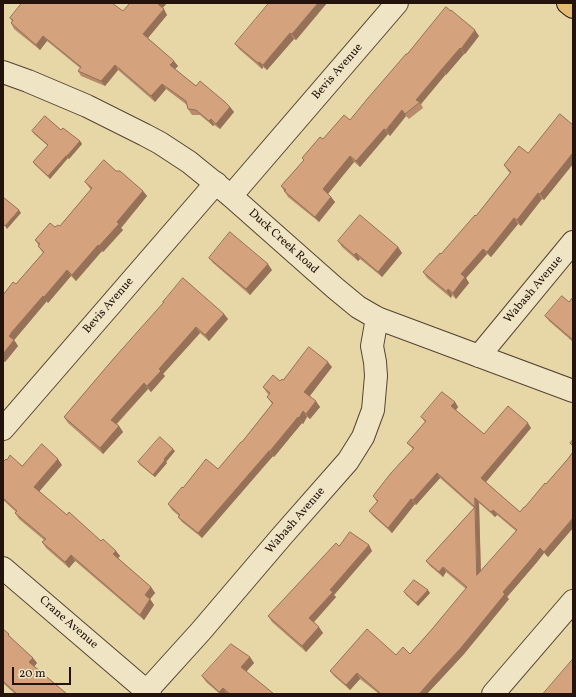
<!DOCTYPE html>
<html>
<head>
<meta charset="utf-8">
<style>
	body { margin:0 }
	#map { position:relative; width:576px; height:697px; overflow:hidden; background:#e7d7a6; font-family:Vollkorn,serif }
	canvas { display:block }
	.frame { position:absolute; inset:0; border:4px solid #24130d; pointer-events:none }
	.scale { position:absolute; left:12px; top:667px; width:59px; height:18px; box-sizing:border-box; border:2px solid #24130d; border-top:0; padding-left:5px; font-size:12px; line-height:14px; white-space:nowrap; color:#24130d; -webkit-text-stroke:3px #efe5c5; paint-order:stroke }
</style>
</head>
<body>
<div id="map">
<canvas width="576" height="697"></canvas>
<div class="frame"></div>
<div class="scale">20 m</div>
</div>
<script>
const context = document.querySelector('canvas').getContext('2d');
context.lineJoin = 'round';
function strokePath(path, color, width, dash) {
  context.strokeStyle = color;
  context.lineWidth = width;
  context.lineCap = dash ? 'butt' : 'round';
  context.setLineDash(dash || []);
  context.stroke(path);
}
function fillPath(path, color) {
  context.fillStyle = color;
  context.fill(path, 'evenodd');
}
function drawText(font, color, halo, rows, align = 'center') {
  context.font = font + ' Vollkorn,serif';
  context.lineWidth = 3;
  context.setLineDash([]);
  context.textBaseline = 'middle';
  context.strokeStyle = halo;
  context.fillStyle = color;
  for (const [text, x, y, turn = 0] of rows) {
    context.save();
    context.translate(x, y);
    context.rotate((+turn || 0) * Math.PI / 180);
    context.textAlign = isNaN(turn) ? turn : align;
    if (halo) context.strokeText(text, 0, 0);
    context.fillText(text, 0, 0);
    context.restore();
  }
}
const minor = new Path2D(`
	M231,196l166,-193
	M479,356l94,-114
	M3,429l213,-246
	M3,568l147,126
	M144,694l57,-63 81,-95 66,-75 15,-24 10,-27 3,-34 -1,-14 -3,-16 5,-28
	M493,694l80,-93`);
const tertiary = new Path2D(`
	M3,72l25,9 59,25 58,29 15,8 29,19 42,34 104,92 23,19 19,11 196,73`);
const motorway = new Path2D(`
	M568,3l5,4`);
const wall = new Path2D(`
	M167,3l-5,5 5,7 -19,23 30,28 -3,3 21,17 34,21 4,5 -14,17 -6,-4 -1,1 -13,-11h-8l-4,-6 -1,-4 -21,-16 -11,13 -37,-32 -13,16 -24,-10 -3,-5 2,-3 -33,-27 -7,9 -26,-21 -3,-6 1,-2 -2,-3 113,-7z
	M327,3l-31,37 -2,-1 -27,31 -4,-3 -1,2 -23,-20 -4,-5z
	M479,36l-14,18h-1l-18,21v-1l-25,30 2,4 -14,11 -3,-3 -16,20 -2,-2 -28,33 -6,-5 -26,32 3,3 4,5 -16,20 -31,-25 -7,-11 23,-26 -2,-2 21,-19 27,-19 57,-66z
	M573,125v39l-29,36 -2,-1 -21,27 -3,-2 -27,33 -4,-3 -21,24 3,5 -13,16 -4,-4 -1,3 -24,-20 -4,-6 18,-18 35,-38 34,-43 -2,-2 -4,-6 24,-12z
	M61,130l19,11 2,3 -13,15 -1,-1 -18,21 -15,-14 -2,-3 15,-16 -14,-12 -2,-3z
	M116,171l27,20 4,5 -26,32 2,2 -20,22 -1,-1 -26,30 -5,-5 -23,27 -1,-2 -32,38 -1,1 4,6 -13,16 -2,-1v-66l13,-11 27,-31 -5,-7h1l-4,-6 20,-13 5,-1 31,-36 -6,-8z
	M338,241l60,6 4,6 -20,24 -22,-18 -2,2 -16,-14z
	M209,258l63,12 -22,25 -37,-32z
	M573,297v45l-24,-21 -4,-5 24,-14z
	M224,314l4,5 -19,22 -9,-8 -37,41 2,2 -14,16 -3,-3 -31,35 2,2 4,6 -20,22 -35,-31 -4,-6 51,-60z
	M332,367l-22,29 10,11 -10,12 -3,-2 -4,7 -1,-1 -28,34 -1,-1 -71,82 -20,-16 -4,-5 1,-1 -7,-6 -4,-6 15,-16 35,-19 24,-27 30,-38 -5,-7 2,-2 -2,-2 -4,-6 17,-6z
	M455,402l3,5 -2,3 28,24 47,-6 -45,54 34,30 5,-5 21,-23 21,-24 6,-8v76l-25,29 -4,-4 -7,9 -30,35 2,2 -22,27 -23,28 -26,28 -59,12 -19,-15 -10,11 -16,-14 -4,-5 66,-16 14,-1 23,-26 33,-39 -20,-17 -3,5 -13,-11 -4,-5 48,-53 -34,-30 -24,27 -1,-1 -23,29 -19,-17 -4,-5 8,-9 -4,-6 40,-47 -6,-6 18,-21 -4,-5zM479,503l16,14 2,-2 19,16 -35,41z
	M175,451l-9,11 1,1 -12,14 -15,-12 -2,-3z
	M3,462l19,4 40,-1 -23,26 28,24 34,26 15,10 4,5 -2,2 33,29 4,6 -5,6 4,6 -10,15 -69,-59 -6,7 -23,-20 -4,-6 2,-2 -25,-21 -4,-6 1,-1 -13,-12z
	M369,545l3,6 -38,44 2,2 -22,25 9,11 -17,19 -34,-30 -4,-6 71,-70z
	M404,592l26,1 -12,13 -12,-11z
	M3,629l10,11 20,18 4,5 -3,3 33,28h-52l-11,-10 -1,1z
	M250,657l4,6 -8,9 28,22h-54l-14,-12 -4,-6z`);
const shadedWall = new Path2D(`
	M159,3h8l-6,7 -3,-6z
	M318,3h9l-31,37 -4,-6z
	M164,9l3,6 -20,24 -4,-5z
	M475,30l4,6 -14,18 -4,-5z
	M290,33l4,6 -27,31 -4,-5z
	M43,36l4,5 -7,9 -4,-5z
	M460,48l4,6 -18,21 -4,-6z
	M174,61l4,5 -4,4 -4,-5z
	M259,62l4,5 -1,2 -4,-6z
	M115,65l3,5 -13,16 -4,-5z
	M442,69l4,5 -25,30 -5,-4z
	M162,84l4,5 -11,13 -4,-6z
	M230,107l4,5 -14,17 -4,-5z
	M402,110l4,6 -16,20 -4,-6z
	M211,119l3,6 -1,1 -4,-5z
	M384,129l4,5 -28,33 -4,-6z
	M80,141l2,3 -13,15 -2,-3z
	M572,154l1,1v9l-29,36 -4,-6z
	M66,156l2,2 -18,21 -2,-3z
	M350,156l4,6 -27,33 -4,-6z
	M143,191l4,5 -26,32 2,2 -20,22 -4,-6 18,-24z
	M538,193l4,6 -21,27 -4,-6z
	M331,197l4,5 -16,20 -4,-5z
	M19,210l2,3 -14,16 -2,-3z
	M514,218l4,6 -27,33 -4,-5z
	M98,245l4,6 -26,30 -4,-6z
	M398,247l4,6 -20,24 -4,-5z
	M483,249l4,5 -21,24 3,5 -13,16 -3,-6 8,-19z
	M356,253l4,6 -2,2 -4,-6z
	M268,264l4,6 -22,25 -4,-6z
	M67,270l4,6 -23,27 -4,-6z
	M448,289l4,6 -1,3 -4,-6z
	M43,296l4,5 -32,38 -1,1 4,6 -13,16 -2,-3v-5l8,-21z
	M224,314l4,5 -19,22 -4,-6z
	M196,327l4,6 -37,41 2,2 -14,16 -4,-6 12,-17z
	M328,362l4,5 -24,31 -4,-6z
	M144,383l4,6 -33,36 -4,-5z
	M316,401l4,6 -10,12 -4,-5z
	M455,402l3,5 -3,4 -4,-5z
	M303,411l4,6 -4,7 -4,-6z
	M298,417l4,6 -28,34 -4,-6z
	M528,423l3,5 -46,55 -4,-5z
	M119,426l4,6 -20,22 -3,-6z
	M173,449l2,2 -9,11 1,1 -12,14 -2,-2 11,-16z
	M269,451l4,5 -71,82 -4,-5z
	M58,459l4,6 -24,28 -4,-6z
	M437,473l3,5 -24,27 -3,-5z
	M475,498l4,5 2,78 -4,-6z
	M411,499l4,5 -23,29 -4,-5z
	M493,510l4,5 -2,2 -4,-5z
	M573,518v10l-25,29 -4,-5z
	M369,545l3,6 -38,44 2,2 -23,26 -4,-5 21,-28z
	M540,548l4,5 -7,9 -30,35 2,2 -22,27 -23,28 -37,40h-8z
	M116,551l4,5 -3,3 -4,-5z
	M71,555l4,6 -6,7 -4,-6z
	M443,567l3,5 -3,5 -4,-5z
	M151,587l4,6 -5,6 4,6 -10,15 -4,-5 5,-20z
	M428,590l2,3 -12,13 -2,-3z
	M319,627l4,6 -17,19 -4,-6z
	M250,657l4,6 -9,10 -4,-6z
	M33,658l4,5 -4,5 -4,-6z
	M357,673l3,6 -10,11 -4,-5z
	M223,688l4,6h-6l-2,-2z`);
const building = new Path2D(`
	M22,3h90l11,8 7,-8h29l-1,1 6,5 -21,25 31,27 -4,4 26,21 4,-5 25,21 5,5 -14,17 -5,-5 -2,2 -13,-11 -8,-1 -2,-8 -24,-17 -11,12 -36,-31 -14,16 -23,-10 3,-4 -38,-31 -7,9 -25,-22 2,-3 -3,-2z
	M269,3h49l-26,31 -2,-1 -27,32 -4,-3 -1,1 -23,-19z
	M446,7l5,4v-1l24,20 -14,19 -1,-1 -18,21 -26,31 4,2 -15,12 -3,-4 -16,20 -2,-1 -28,32 -6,-5 -27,33 8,8 -16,20 -31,-26 2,-1 -5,-4 23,-26 -2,-2 18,-21 3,2 21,-24 6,5 18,-22 38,-44h1z
	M560,114l13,11v30l-1,-1 -32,40 -2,-1 -21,27 -3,-2 -27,34 -4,-3 -22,25 4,3 -12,16 -5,-4 -1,3 -24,-20 17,-19 1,1 34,-39 1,1 35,-44 -7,-7 15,-19 9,7z
	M45,116l16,14 2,-2 17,13 -13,15h-1l-18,20 -15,-14 15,-17 -16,-14z
	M104,160l12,11h4l23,20 -26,31 2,2 -20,22 -1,-1 -26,30 -5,-5 -23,27 -1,-1 -32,37v1l-2,2 5,4 -11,14v-59l10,-13 3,2 28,-32 -6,-6 2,-2 -5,-4 15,-17 5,4 3,-2 2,1 32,-38 -7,-6z
	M3,197l16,13 -14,16 -2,-2z
	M360,215l38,32 -20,25 -22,-19 -2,2 -16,-14z
	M230,232l38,32 -22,25 -37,-31z
	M183,278l41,36 -19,21 -9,-8 -37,42 2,2 -14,15 -3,-3 -33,37 8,6 -19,22 -36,-31 51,-60 49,-55h-1z
	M562,296l7,6 4,-5v43l-28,-24z
	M309,347l19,15 -24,30 12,9 -10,13 -3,-3 -4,7 -1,-1 -28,34h-1l-71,82 -20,-16 2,-2 -12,-11 14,-17 1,1 23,-29 12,10 23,-27h1l31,-39 -6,-6 3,-4 -7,-6 10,-12 7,6 2,-2 1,1z
	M442,392l13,10 -4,4 33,28 24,-28 20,17 -47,55 39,34 4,-5h1l20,-24 1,1 21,-24 6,-8v66l-29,34 -4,-4 -7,9 -30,35 2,2 -22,27 -23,28 -26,28 -15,17h-40l1,-1 -23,-20 -11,12 -16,-14 37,-42 29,26 7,-8 7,7 23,-26 34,-41 -24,-20 -4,5 -13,-11 49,-54 -38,-34 -24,27 -2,-1 -23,29 -19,-17 9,-10 -5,-5 18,-23 23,-25 -7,-5 19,-22 -5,-4zM475,498l16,14 2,-2 24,20 -40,45z
	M160,437l13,12 -9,10 1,1 -12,15 -15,-13z
	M573,440v6l-3,-3z
	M42,444l16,15 -24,28 33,28 2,-3 32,29 2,-2 13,12 -3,3 38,33 -6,8 5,4 -10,16 -69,-60 -6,7 -23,-20 4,-3 -31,-26 2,-2 -14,-13v-36l3,-3 1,1 3,-5 12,11z
	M350,532l19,13 -39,45 3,2 -24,26 10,9 -17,19 -34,-30 68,-73 3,3z
	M414,580l14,10 -12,13 -12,-11z
	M3,629l6,5 -1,1 25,23 -4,4 38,32h-50l-14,-13z
	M231,644l19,13 -9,10 33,27h-44l-7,-6 -4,4 -17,-16z
	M573,659v35h-30z`);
const streetNames = [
	["Bevis Avenue",338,72,-49],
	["Duck Creek Road",283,242,42],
	["Wabash Avenue",534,290,-50],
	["Bevis Avenue",109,306,-49],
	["Wabash Avenue",296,521,-49],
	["Crane Avenue",68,623,41]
];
strokePath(minor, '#543', 24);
strokePath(tertiary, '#543', 24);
strokePath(motorway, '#24130d', 24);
strokePath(minor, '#efe5c5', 22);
strokePath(tertiary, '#efe5c5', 22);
strokePath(motorway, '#e4bc73', 22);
fillPath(wall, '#b78b6c');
fillPath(shadedWall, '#957158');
fillPath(building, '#d5a27e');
strokePath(building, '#957158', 1);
drawText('12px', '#24130d', '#efe5c5', streetNames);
</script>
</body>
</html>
